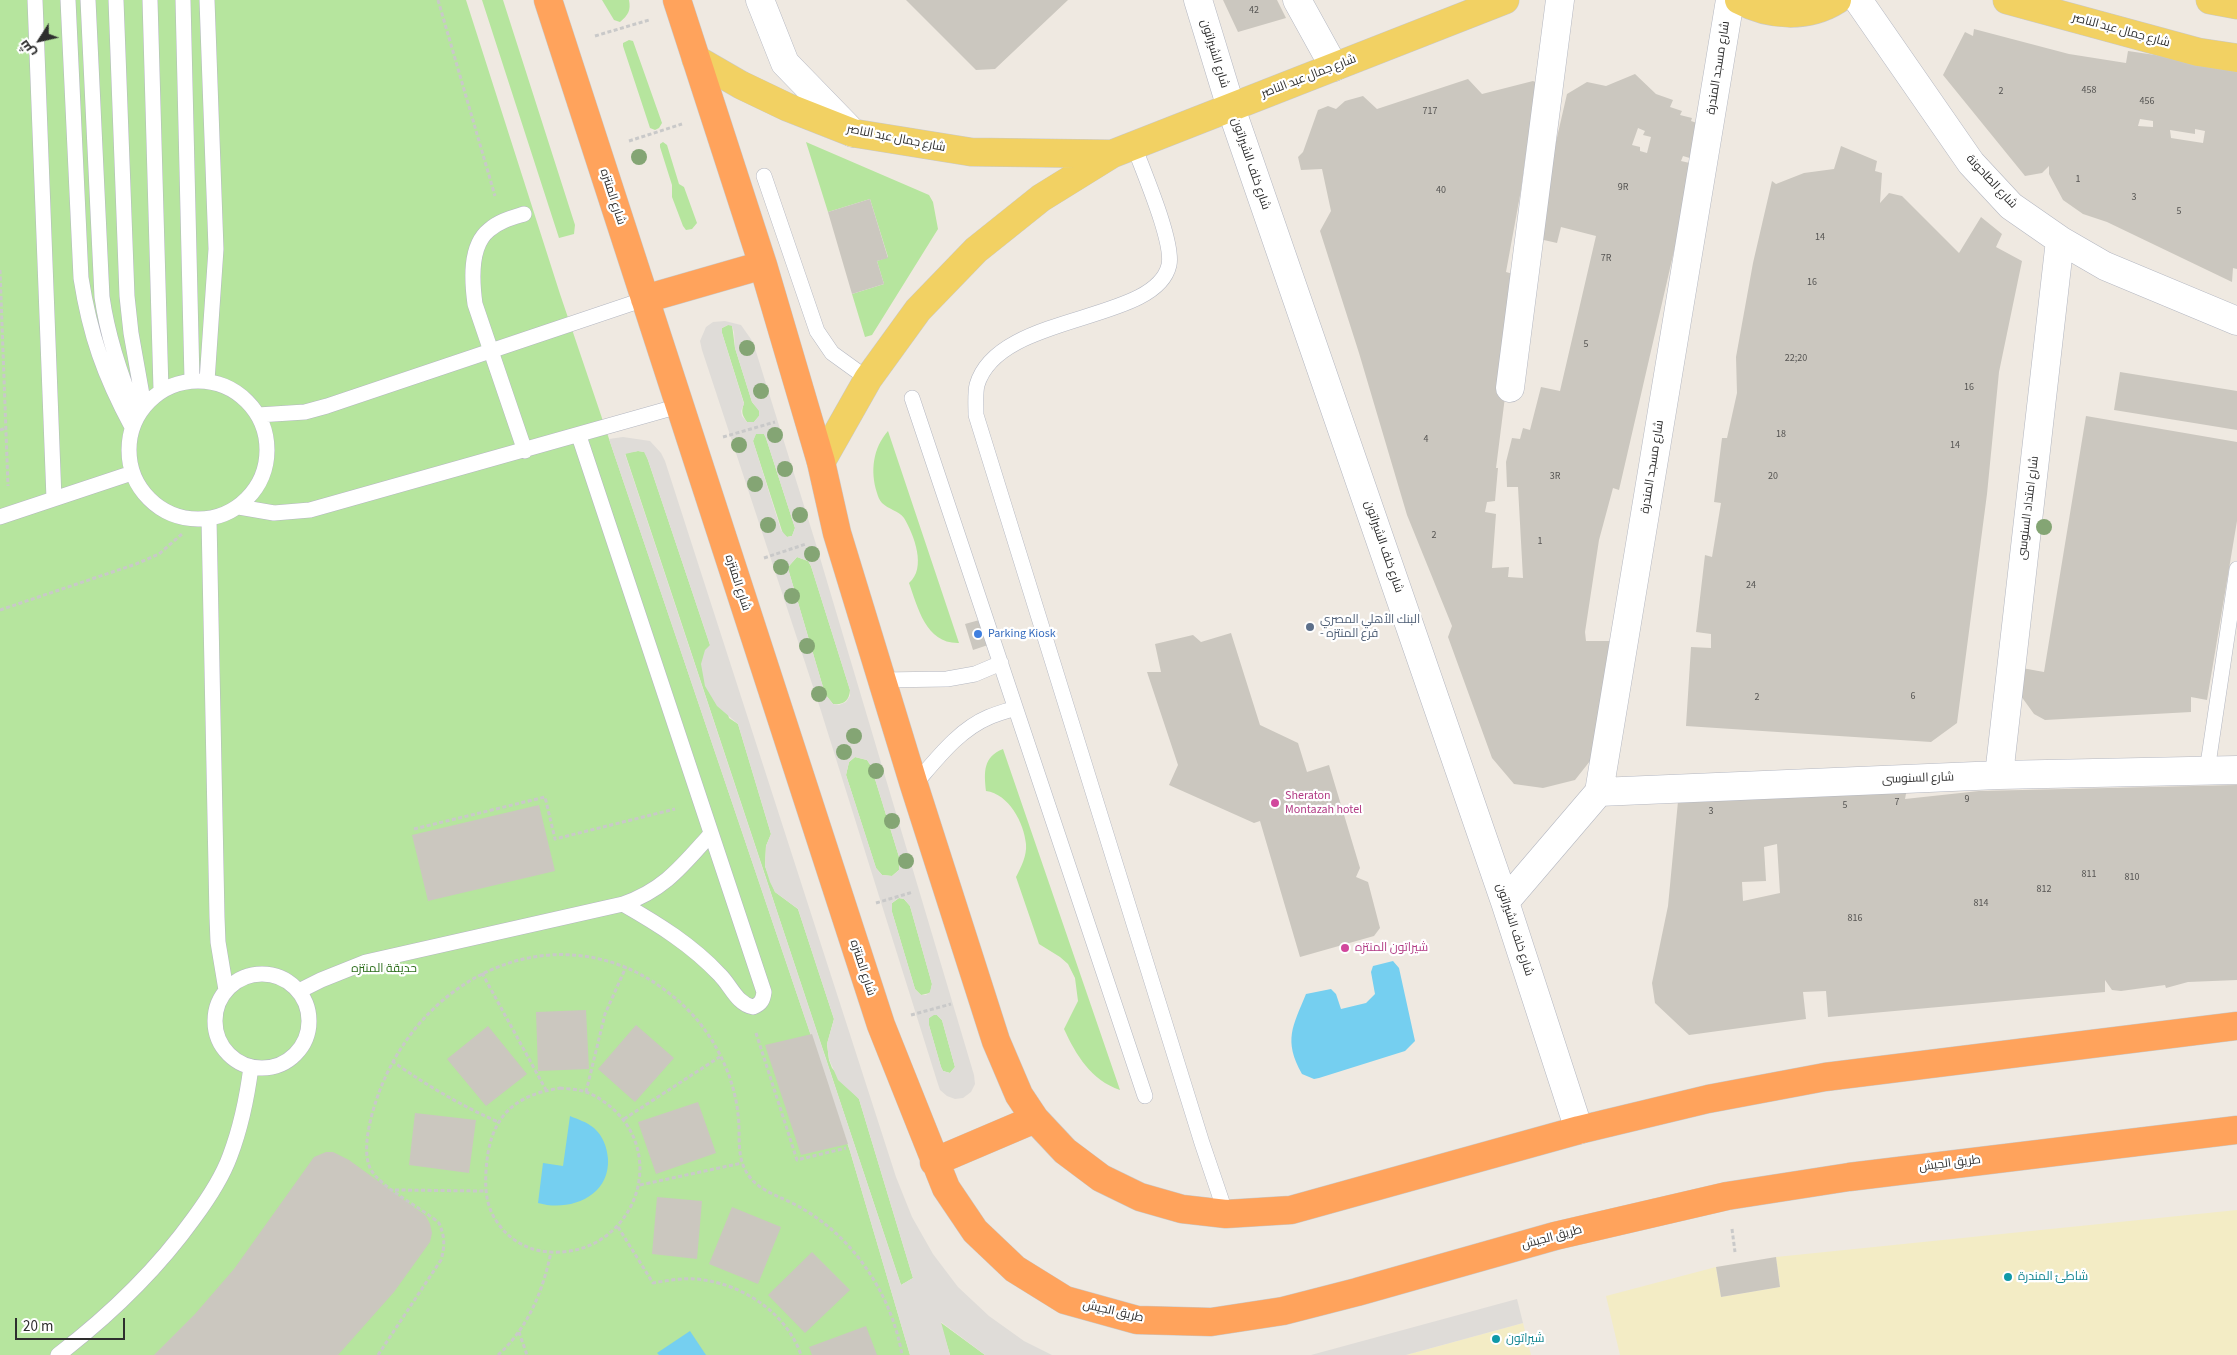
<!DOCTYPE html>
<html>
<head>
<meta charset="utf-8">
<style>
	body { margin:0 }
	#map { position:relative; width:2237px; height:1355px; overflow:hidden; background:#efe9e1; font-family:"Source Sans 3",Cairo,sans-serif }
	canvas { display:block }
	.north { position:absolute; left:15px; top:15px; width:50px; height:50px; -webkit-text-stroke:4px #fff; paint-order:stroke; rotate:235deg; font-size:14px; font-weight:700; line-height:20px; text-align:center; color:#2e2e2e }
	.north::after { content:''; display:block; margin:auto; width:18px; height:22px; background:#2e2e2e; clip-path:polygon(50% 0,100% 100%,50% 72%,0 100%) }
	.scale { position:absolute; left:15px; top:1318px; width:110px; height:22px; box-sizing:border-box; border:2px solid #2e2e2e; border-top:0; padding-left:6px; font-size:15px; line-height:18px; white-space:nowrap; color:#2e2e2e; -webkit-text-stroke:4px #fff; paint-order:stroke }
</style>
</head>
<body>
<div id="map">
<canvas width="2237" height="1355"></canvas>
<div class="north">ش</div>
<div class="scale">20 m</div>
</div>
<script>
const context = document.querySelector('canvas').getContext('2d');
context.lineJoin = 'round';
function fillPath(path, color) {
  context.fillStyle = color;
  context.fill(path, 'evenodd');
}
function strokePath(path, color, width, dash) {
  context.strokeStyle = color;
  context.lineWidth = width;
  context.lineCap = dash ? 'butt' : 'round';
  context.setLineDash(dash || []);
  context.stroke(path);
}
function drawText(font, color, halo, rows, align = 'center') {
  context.font = font + ' "Source Sans 3",Cairo,sans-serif';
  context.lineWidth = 4.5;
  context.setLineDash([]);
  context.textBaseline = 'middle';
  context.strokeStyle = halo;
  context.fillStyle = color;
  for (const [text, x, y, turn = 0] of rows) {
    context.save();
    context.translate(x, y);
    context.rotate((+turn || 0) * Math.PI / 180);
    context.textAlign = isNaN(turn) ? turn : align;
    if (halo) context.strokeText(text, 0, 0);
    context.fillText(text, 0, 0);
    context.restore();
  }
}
const green = new Path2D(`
	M0,0h466l94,294 290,857 60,204h-910z
	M482,0h21l72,225 -1,9 -15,4z
	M602,0h27c2,11 -1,15 -9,22l-6,-2z
	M629,40l4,1 29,82 -3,5 -4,2 -5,-2 -27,-82v-3z
	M663,142l4,3 12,39 5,3 13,36 -5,6 -6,1 -3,-4 -11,-29v-12l-12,-38v-3z
	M806,142l123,53 4,7 5,27 -66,106 -7,2 -13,-43 32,-10 -7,-23 11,-4 -18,-58 -42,13z
	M728,325h4l3,23 17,54 8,9 -1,5 -5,6h-7c-5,-7 -6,-10 -3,-19l-22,-70v-5z
	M888,431l71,212c-33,1 -41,-35 -50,-60 18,-15 5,-48 -5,-65 -5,-7 -16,-9 -22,-15 -3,-3 -4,-7 -5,-10 -7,-22 -4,-45 11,-62z
	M756,433l8,1 2,4 29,90 -3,8 -5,1 -4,-3 -30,-93z
	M638,451l7,1 3,8 62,185 19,73 9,6 33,110 -5,12 -1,20 10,26 23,17 36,110 -7,25 2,16 3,8 27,31 54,179 -12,7 -276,-832z
	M797,557l11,4 3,5 39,124c-1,11 -6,15 -17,14l-8,-10 -36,-122v-6z
	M1003,749l117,341c-29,-10 -44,-35 -56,-61l14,-28 -3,-23 -7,-14 -8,-7 -21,-13 -23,-67c5,-10 11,-21 10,-33 -2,-21 -17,-50 -40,-53 -2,-19 -3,-34 17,-42z
	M855,757l12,3 4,6 29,94 -1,10 -7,6 -10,-1 -6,-7 -30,-93 3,-13z
	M899,898l5,1 6,7 22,78 -2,9 -9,2 -6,-6 -23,-77v-9z
	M934,1014l3,1 5,5 13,47 -5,6 -7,-2 -2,-4 -13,-45 1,-4z
	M940,1322l45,33h-35z`);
const sand = new Path2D(`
	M2237,1210v145h-617l-14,-59 110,-29 5,30 59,-10 -4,-30z
	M1523,1323l8,32h-125z`);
const plaza = new Path2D(`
	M725,321l16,4 12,17 62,199 159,534 1,9 -4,8 -8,6 -8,1 -8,-3 -7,-6 -3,-9 -116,-370 -119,-361 -2,-9 6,-14 7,-5zM728,325l4,1 2,6 1,16 17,54 7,9v5l-5,6h-7l-5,-6 -1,-5 3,-7 -22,-71v-5zM756,434h8l2,4 29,90 -3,8 -5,1 -6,-7 -28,-89zM797,557l11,4 3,5 39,124v6l-4,6 -7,3 -6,-1 -8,-10 -36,-122v-6zM855,757l12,3 4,6 29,94 -1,10 -7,6 -10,-1 -6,-7 -30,-93 3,-13zM899,898l5,1 6,7 22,78 -2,8 -4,3h-5l-6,-6 -23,-77v-9zM934,1015h3l5,5 13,47 -5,6 -7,-2 -2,-4 -12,-42v-7z
	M623,437l27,4 11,12 4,8 231,716 16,40 21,37 25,33 31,29 35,25 28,14h-67l-44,-33 9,33h-40l-60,-204 -241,-712zM638,451l6,1 4,8 62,185 -5,5 -4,14 4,22 12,20 21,18 33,110 -5,12 -1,20 5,16 5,10 23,17 36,110 -7,25 2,15 9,21 21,19 54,179 -12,7 -276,-831z
	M1517,1299l6,24 -117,32h-95z`);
const water = new Path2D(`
	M1393,961l6,7 16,73 -10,10 -86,27 -5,1 -12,-5c-19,-34 -9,-48 4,-80l25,-5 5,5 5,15 25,-6 9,-9 -4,-22 2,-6z
	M570,1116c7,3 17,6 24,12 9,8 13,19 14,31 2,38 -39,53 -70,44l5,-40 20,3z
	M690,1331l16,24h-47l-2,-2z`);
const building = new Path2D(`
	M906,0h162l-73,69 -19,1z
	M1223,0h54l9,18 -48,14z
	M1974,29l95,25 57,9 2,-12 109,16v202l-4,-1 -1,14 -125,-60 -24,-8 -20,-14 -14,-26v-8l-7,7 -17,3 -82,-101 22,-43 8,4zM2140,119l13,2v6l-15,-1zM2195,129l10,2 -2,12 -32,-5 -1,-8 25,4z
	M1635,74l21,20 17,6 -3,7 12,4 -2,4 12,3 -1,3 12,4 -10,34 -10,-3 -2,5 13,3 -75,326 -6,-2 -14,52 -14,92 1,9h29l-25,120 -15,19 -32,8 -29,-4 -22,-26 -44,-121 4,-11 -45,-111 -48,-162 -39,-122 11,-20 -9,-42 -21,1 -3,-13 5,-5 15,-42 10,-4 8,3 9,-8 18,-5 14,13 91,-30 14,15 51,-13 9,4 -15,61 -6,44 -15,82 11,3 -21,112 10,2 -10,79h2l-3,33 -8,1 -2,10 11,2 -4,54 17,-1 -1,10 15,1 -5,-91h-11l-1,-25 6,-24 8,1 3,-11 7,2 11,-43 19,4 36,-155 -35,-9 -4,16 -22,-5 17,-79 15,-65 20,-12 19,4zM1638,128l7,3 -2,4 8,2 -4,16 -7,-2v-4l-8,-2z
	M1841,146l36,15 -2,10 7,2 -2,30 9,-10 13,3 57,57 22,-36 21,17 -6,13 26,14 -23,111 -12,122 -30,229 -26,19 -245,-16 5,-79 20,1v-14l-15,-2 9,-77 7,2 9,-54 -7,-1 8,-64h5l10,-45 -1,-36 17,-94 19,-82 4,3 28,-11 30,-4z
	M870,199l18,59 -11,3 7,23 -32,10 -24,-82z
	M2120,372l117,19v39l-123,-20z
	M2086,416l151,26v79l-30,179 -16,-3v15l-146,8 -11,-6 -13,-18 1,-28 22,4z
	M983,619l8,25 -18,6 -8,-26z
	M1231,633l29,92 38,18 9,29 22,-7 31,103 -4,9 12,5 12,46 -6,8 -74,21 -40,-136 -6,2 -85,-38 9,-20 -31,-93h14l-6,-28 38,-9 8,7z
	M1908,783l-3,16 74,-8 258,-6v195l-49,2 -22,6 -1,-3 -44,6 -9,-1 -7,-10v12l-277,25 -2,-26 -23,1 3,27 -117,16 -34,-32 -3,-20 16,-77 11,-115zM1777,844l3,49 -37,8 -1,-19 24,-1 -2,-34z
	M539,805l16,66 -127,30 -16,-66z
	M586,1010l3,59 -51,2 -2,-59z
	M636,1025l38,33 -39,44 -37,-33z
	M488,1026l39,48 -41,32 -39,-47z
	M812,1034l36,110 -47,11 -36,-110z
	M698,1102l18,51 -60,21 -18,-52z
	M415,1113l61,7 -7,53 -60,-8z
	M326,1152h7l16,8 77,56 4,8 2,9 -2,9 -36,50 -56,63h-184l41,-41 39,-45 80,-112z
	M657,1197l45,4 -5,58 -45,-5z
	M732,1207l49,20 -23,57 -49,-20z
	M812,1252l38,38 -45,43 -37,-38z
	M1776,1257l4,30 -59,10 -5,-30z
	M866,1326l11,29h-65l-3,-8z`);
const path = new Path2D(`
	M438,0l57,196
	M595,36l54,-16
	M629,141l53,-17
	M0,270l8,216
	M0,430l6,-2
	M723,437l52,-15
	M764,558l42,-14
	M0,610l136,-46 23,-10 23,-20
	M414,829l131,-32 10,42 120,-30
	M876,903l37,-11
	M482,973l64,117
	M911,1015l40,-11
	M756,1033l41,127 49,-12
	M392,1061c34,24 68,44 106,61
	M560,1088c8,1 18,1 26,4 9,3 19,10 26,16 59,52 18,149 -62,144 -21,-1 -41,-12 -53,-30 -11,-16 -12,-32 -11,-51 3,-50 23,-75 74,-83z
	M586,1092l19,-78 21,-47
	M624,1119l97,-63
	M640,1185l102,-22
	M395,1190l89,1
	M618,1227l35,56c17,-3 34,-6 51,-3 41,6 83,34 97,75
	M1732,1229l3,23
	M519,1332l8,23
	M378,1355l63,-95c4,-14 4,-23 -2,-37 -17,-15 -60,-36 -69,-55 -8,-18 0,-49 6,-67 44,-134 198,-199 308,-95 29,27 50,69 54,108 3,21 -3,43 11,62 12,17 37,22 54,33 52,30 89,87 99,146
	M498,1355c30,-27 45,-64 53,-103`);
const lane = new Path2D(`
	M35,0l19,499
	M68,0l13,278c9,57 23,97 51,149
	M88,0l14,297c6,42 19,80 35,119
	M116,0l11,296 4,37 13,73
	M150,0l11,390
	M183,0l9,380
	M207,0l9,249 -9,132
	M1134,146c9,25 40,96 35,119 -13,59 -171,47 -192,120 -2,8 -1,21 -1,30l226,728 24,71
	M764,176l53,155 15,22 36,26
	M524,214c-13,4 -25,7 -35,16 -20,16 -17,52 -14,74l50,147
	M129 450a69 69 0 1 1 138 0a69 69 0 1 1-138 0Z
	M912,398l233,698
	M258,415l47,-3 22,-6 318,-107
	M579,436l185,556c-1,8 -3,12 -11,15 -16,-3 -22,-21 -33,-32 -28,-30 -62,-51 -97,-71
	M239,507l35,6 36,-3 369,-104
	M0,517l132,-44
	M209,519l8,398 1,25 8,48
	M882,680l65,-1 28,-5 26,-11
	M2207,771l30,-202
	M914,785c22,-25 44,-55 75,-68 9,-4 18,-6 26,-9
	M215 1021a47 47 0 1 1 94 0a47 47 0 1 1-94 0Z
	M299,991l22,-11 45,-18 257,-58c41,-14 59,-38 87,-69
	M58,1355c52,-40 98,-84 136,-137 14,-19 28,-40 36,-62 11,-29 17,-58 21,-89`);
const street = new Path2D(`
	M760,0l25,63 68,70
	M1198,0l33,108 274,794 74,228
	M1297,0l37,67
	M1858,0l113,163 40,43 49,34 45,26 132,55
	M1510,388l50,-388
	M1999,775l61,-535
	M1599,792l400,-17 238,-5
	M1505,902l94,-110 131,-792`);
const primary = new Path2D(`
	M1739,0c30,16 68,19 98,0
	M2007,0l191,52 39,6
	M2210,0l27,5
	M696,59l45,26 46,22 66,26 118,19 141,2
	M821,462l47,-83 50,-69 58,-60 65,-52 71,-44 393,-154`);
const highway = new Path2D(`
	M548,0l333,1025 65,163 29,43 40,38 50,31 72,20 74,2 72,-11 74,-19 198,-56 172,-40 122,-19 388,-47
	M677,0l86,265 58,197 16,71 77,252 82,256 23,54 16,24 30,32 36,27 39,19 42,12 44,5 65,-4 288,-80 129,-31 117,-22 412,-51
	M645,299l118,-34
	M934,1162l101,-43`);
const trees = [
	[639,157],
	[747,348],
	[761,391],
	[775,435],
	[739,445],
	[785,469],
	[755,484],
	[800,515],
	[768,525],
	[2044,527],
	[812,554],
	[781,567],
	[792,596],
	[807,646],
	[819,694],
	[854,736],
	[844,752],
	[876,771],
	[892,821],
	[906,861]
];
const markers = [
	[1310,627,5,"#5c6f8a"],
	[978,634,5,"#3f7fe0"],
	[1275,803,5,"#d1479c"],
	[1345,948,5,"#d1479c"],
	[2008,1277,5,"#0f9aa8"],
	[1496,1339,5,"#0f9aa8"]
];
const numberNames = [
	["42",1254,11],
	["458",2089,91],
	["2",2001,92],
	["456",2147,102],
	["717",1430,112],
	["1",2078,180],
	["9R",1623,188],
	["40",1441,191],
	["3",2134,198],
	["5",2179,212],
	["14",1820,238],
	["7R",1606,259],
	["16",1812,283],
	["5",1586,345],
	["22;20",1796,359],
	["16",1969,388],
	["18",1781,435],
	["4",1426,440],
	["14",1955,446],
	["3R",1555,477],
	["20",1773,477],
	["2",1434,536],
	["1",1540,542],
	["24",1751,586],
	["6",1913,697],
	["2",1757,698],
	["9",1967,800],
	["7",1897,803],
	["5",1845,806],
	["3",1711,812],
	["811",2089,875],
	["810",2132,878],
	["812",2044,890],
	["814",1981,904],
	["816",1855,919]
];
const streetNames = [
	["شارع جمال عبد الناصر",2121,31,15],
	["شارع الشيراتون",1214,54,73],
	["شارع مسجد المندرة",1719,68,-81],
	["شارع جمال عبد الناصر",1309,77,-21],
	["شارع جمال عبد الناصر",896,139,11],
	["شارع خلف الشيراتون",1250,164,71],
	["شارع الطاحونة",1991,182,47],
	["شارع المنتزه",612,197,72],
	["شارع مسجد المندرة",1653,467,-81],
	["شارع امتداد السنوسى",2029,508,-83],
	["شارع خلف الشيراتون",1383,547,71],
	["شارع المنتزه",737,583,72],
	["شارع السنوسى",1918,779,-2],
	["شارع خلف الشيراتون",1514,930,72],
	["شارع المنتزه",862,968,72],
	["طريق الجيش",1950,1164,-7],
	["طريق الجيش",1552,1238,-15],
	["طريق الجيش",1113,1312,13]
];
const serviceNames = [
	["البنك الأهلي المصري",1320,620],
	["- فرع المنتزه",1320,634]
];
const shopNames = [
	["Parking Kiosk",988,634]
];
const hotelNames = [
	["Sheraton",1285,796],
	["Montazah hotel",1285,810],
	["شيراتون المنتزه",1355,948]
];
const parkNames = [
	["حديقة المنتزه",384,969]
];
const cultureNames = [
	["شاطئ المندرة",2018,1277],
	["شيراتون",1506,1339]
];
fillPath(green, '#b6e59e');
fillPath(sand, '#f3ecc5');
fillPath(plaza, '#dfdcd8');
fillPath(water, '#75cff0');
fillPath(building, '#cbc7bf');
strokePath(lane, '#b4b7c1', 16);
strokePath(street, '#b4b7c1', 29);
strokePath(primary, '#c9c9c9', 29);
strokePath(highway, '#c9c9c9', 29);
strokePath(path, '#c9c9c9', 3, [4, 2.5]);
strokePath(lane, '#fff', 15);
strokePath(street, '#fff', 28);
strokePath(primary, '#f2d163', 28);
strokePath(highway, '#ffa35c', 28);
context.fillStyle = '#84a574';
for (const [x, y] of trees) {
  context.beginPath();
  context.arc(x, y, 8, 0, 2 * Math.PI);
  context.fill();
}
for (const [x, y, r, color] of markers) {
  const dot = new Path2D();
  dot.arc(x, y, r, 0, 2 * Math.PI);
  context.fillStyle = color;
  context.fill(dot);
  strokePath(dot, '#fff', 2);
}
drawText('10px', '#555452', null, numberNames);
drawText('12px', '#2e2e2e', '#fff', streetNames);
drawText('12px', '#4e5e75', '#fff', serviceNames, 'left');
drawText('12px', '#366cbe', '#fff', shopNames, 'left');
drawText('12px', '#b23c85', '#fff', hotelNames, 'left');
drawText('12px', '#2c6e1b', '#fff', parkNames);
drawText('12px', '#0d838f', '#fff', cultureNames, 'left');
</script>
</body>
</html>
